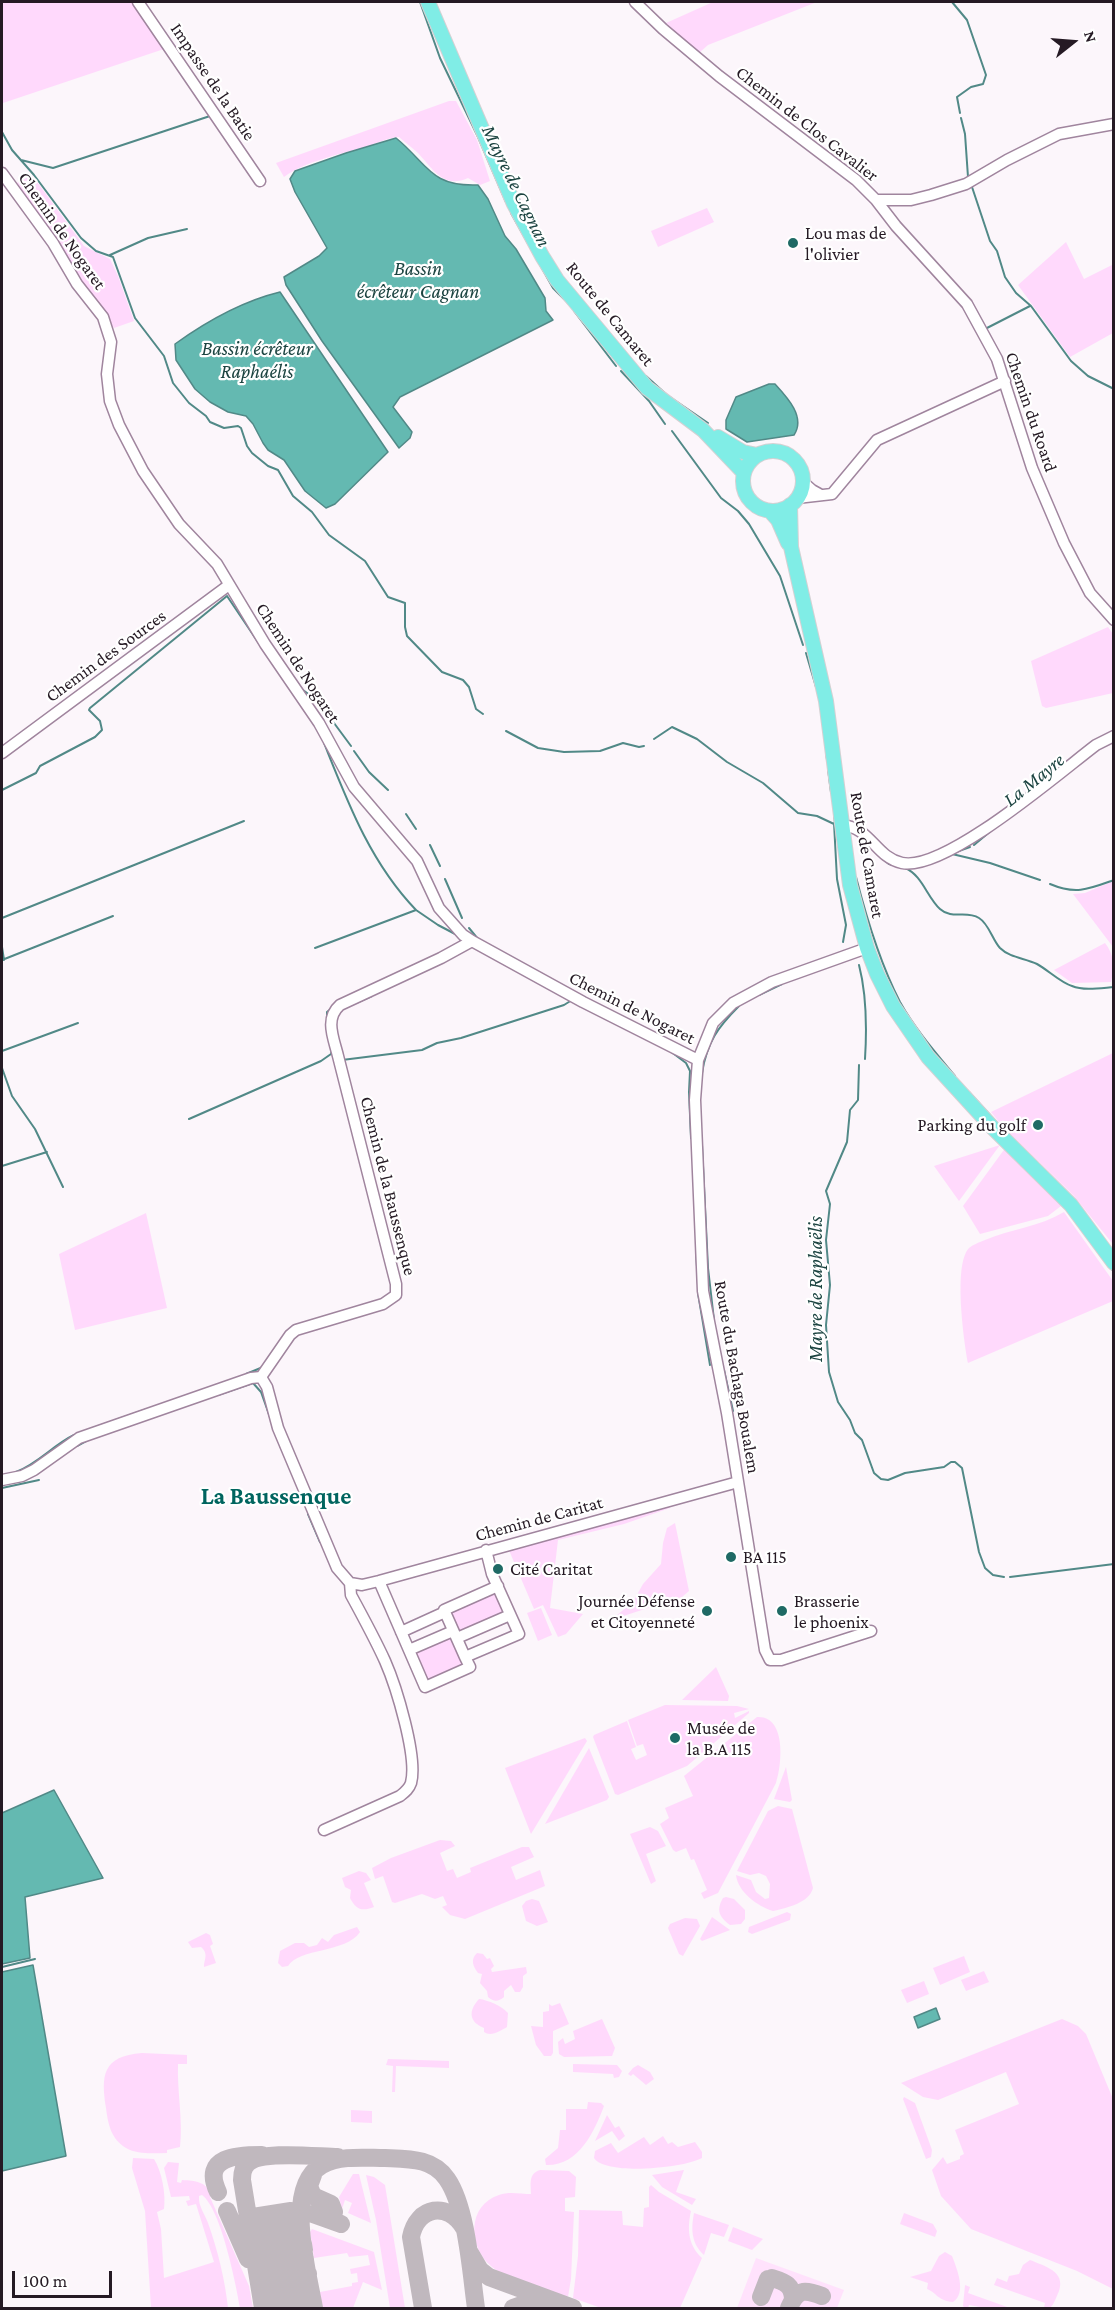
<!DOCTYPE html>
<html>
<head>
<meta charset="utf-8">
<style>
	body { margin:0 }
	#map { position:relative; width:1115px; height:2310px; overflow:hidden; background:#fcf6fb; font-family:"Crimson Pro",serif }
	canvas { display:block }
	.frame { position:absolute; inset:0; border:3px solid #251a24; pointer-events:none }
	.north { position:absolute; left:1043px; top:12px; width:60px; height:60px; -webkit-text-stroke:4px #fff; paint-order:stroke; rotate:73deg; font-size:16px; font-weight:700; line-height:24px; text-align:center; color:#251a24 }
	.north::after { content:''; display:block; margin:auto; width:21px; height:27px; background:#251a24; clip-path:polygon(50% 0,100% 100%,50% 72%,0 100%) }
	.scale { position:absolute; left:12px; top:2271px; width:100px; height:27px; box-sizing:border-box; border:3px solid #251a24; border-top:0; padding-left:8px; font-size:18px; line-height:21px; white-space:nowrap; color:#251a24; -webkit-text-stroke:4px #fff; paint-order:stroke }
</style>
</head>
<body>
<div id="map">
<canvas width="1115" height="2310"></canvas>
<div class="frame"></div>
<div class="north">N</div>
<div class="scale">100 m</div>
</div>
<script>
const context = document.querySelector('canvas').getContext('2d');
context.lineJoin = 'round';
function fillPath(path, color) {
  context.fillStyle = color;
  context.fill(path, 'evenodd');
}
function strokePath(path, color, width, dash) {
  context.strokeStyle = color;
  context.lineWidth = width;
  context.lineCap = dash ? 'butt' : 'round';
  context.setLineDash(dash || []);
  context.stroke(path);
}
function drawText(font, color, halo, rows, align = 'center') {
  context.font = font + ' "Crimson Pro",serif';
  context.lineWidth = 4.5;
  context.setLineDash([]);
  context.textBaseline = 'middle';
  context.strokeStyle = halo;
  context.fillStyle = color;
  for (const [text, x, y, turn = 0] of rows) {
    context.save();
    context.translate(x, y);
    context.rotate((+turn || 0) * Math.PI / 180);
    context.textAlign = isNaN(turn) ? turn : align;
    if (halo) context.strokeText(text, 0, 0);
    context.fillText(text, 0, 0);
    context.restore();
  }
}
const built = new Path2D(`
	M756,2258l88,32 -7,18h-100z`);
const green = new Path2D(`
	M2,2h130l32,47 -161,54z
	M713,2h104l-109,43 -9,8 -33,-30z
	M449,101h7l21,39 13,41 -10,4 -12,-7c-25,11 -35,-9 -50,-25 -6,-5 -13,-11 -19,-16 -13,1 -23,7 -36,11 -24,6 -59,14 -79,29l-8,-14z
	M32,175l52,71 26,13 8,17 16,45 -20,7 -97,-145z
	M707,208l7,14 -56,25 -7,-16z
	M1066,242l18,37 30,-15 -1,69 -43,24 -52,-72z
	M1108,627l5,7v59l-67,15 -4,-2 -11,-45z
	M1113,881v66l-40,-53 12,-1z
	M1105,943c9,11 10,25 6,39l-39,1 -18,-13z
	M1113,1053l1,190h-2l-39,-48 -70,-68 -12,-15z
	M1000,1145l-41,56 -25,-35z
	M1006,1147l59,56 -17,13 -68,18 -17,-28z
	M1064,1212l49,69v20l-145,62c-4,-22 -15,-98 1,-115 3,-3 11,-6 16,-8 26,-11 54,-13 79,-28z
	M146,1213l21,95 -92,22 -16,-76z
	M669,1506l1,2 -46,16 -66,16 -8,68 33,6 -17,20 -8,3 -15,-32 -9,4 -26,-61z
	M675,1523l14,68 -7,6 -71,23 22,-18 10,-18 18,-20 2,-21 4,-15z
	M497,1592l10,21 -49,22 -9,-22z
	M541,1608l11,27 -14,6 -11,-28z
	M452,1636l14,29 -39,17 -13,-29z
	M716,1667l13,29 -1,5 -46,-1z
	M665,1705l72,1 12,3 -15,4 1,5 14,-7v2l-62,53 -69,29 -3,-1 -22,-57 1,-2 33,-14 9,26 -5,2 5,11 11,-5 -4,-11 -6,2 -9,-26z
	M757,1717c30,-2 25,49 19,66l-58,110 -14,6 -3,-6 6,-3 -13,-31 -3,1 -5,-12 -10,4 -3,-2 -13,-26 9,-6 -4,-10 28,-12 -9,-20z
	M585,1738l2,3 -56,93 -26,-66z
	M589,1748l20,49 -2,3 -62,24z
	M786,1767l6,33 -2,2 -16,-3z
	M778,1806l14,3 21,79c-4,15 -26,20 -40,23 -16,-5 -35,-19 -37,-36l15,5 5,12 9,7 4,-1 1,-14 -4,-8 -7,-3 -9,2 -13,-4 31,-60z
	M650,1827l8,4 8,15 -20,8 10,27 -5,3 -21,-50z
	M440,1840l11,1 4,5 -15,7 7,18 6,-2 4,9 14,-6 -1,-4 52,-21h7l5,10 -23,10 5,13 24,-10 5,16 -80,33 -15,-4 -8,-8 5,-2 -4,-9 -8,3 -13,-5 -27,9 -3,-1 -9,-26 -8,3 -3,-11 19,-10z
	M359,1871l7,2 5,7 -7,3 10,24c-13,5 -18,2 -24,-9l1,-8 -6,-3 -3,-9z
	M726,1897l8,2 11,11v9l-4,5 -11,1c-11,-8 -14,-15 -7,-27z
	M532,1899l7,2 9,21 -11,4 -11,-5 -4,-15 4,-5z
	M787,1912l4,2 -1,6 -38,14 -4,-2 1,-5z
	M712,1917l18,13 -28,11 -2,-2z
	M685,1918l12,1 3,7 -17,30 -4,-2 -11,-26 2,-4z
	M357,1927l3,5c-14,21 -61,16 -72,34l-6,1 -4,-4 2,-12 15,-8h9l5,4 8,-2 5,-7 6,4 6,-7z
	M206,1933l4,2 3,9 -3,2 6,17 -12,4c0,-8 5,-13 -3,-20l-9,1 -4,-6z
	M477,1953l6,1 4,5 3,-1 4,8 -3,3 1,3 34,-5 1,6 -4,3v11l-3,5h-5l-4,-7 -7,6v6c-6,5 -10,5 -16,0l-1,-6 -7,-8 2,-9 -4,-1c-5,-7 -8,-13 -1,-20z
	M964,1956l6,16 -30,13 -7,-17z
	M984,1971l5,11 -23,9 -5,-11z
	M924,1981l5,13 -22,9 -6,-13z
	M479,1999c9,1 23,7 29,14l-1,14c-7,4 -16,10 -23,5v-4c-15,-6 -16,-17 -5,-29z
	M560,2003l9,21 -16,7v22l-2,3h-7l-8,-11 -5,-19 12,1v-15l6,-1v-7l3,2z
	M602,2019l13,29 -3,8 -48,1 -5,-3 -1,-12 5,-4 2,6 10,-5 -2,-8z
	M1062,2019l16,7 8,8 27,65v190l-36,-18 -106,-42 -30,-33 -9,-26 11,-13 4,7 13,-5v-3l4,-2 -9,-24 64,-26 -13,-32 -68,28 -15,-3 -22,-14z
	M142,2053l45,2v9h-9c-1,28 5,55 2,83l-13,3v3c-13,0 -29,2 -41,-5 -15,-9 -18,-24 -20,-40 -5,-32 -4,-52 36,-55z
	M388,2059l61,2v7l-53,-2 -1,26h-3l1,-26 -7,-1z
	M573,2064l44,1 5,6 -3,6 -5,1 -1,-4 -40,-2z
	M638,2065l12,7 4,7 -8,6 -13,-11 -2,2 -3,-2 5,-6z
	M904,2097l11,6 17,47 -1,7 -5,2 -23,-60z
	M588,2102l13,1 3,3c-10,26 -25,60 -58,59l-1,-6 13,-11 2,-18h6v-21h21z
	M351,2110l21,1v12l-21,-1z
	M607,2115l8,13 4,-2 6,10 -6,5 -7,-10 -17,10z
	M663,2136l5,8 4,-2 6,5 17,-5 7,10v6c-18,10 -96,18 -108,0l1,-7 16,-8 7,10 26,-16 6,8z
	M133,2158l21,1c8,13 12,35 10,50l-7,3 4,17 3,49 50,-16 -18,-58 -8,2 -2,-5 4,-1 -1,-4 -18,1 -7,-29 4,-6 11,1 -2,19 4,1 1,-3c14,1 23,1 30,15l-2,2 39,89 4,22h-13c-4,-24 -19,-99 -38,-113l-3,1c-1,10 6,18 9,27 10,28 17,57 20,85h-77l-6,-97 -13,-43z
	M540,2170l29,1 7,6 -1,20 -10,1v13l9,1 -3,67 -3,18c-20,-7 -63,-18 -77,-31 -23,-19 -24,-61 8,-71 10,-4 22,-1 32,-1 0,-10 -3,-20 9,-24z
	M684,2170l-8,22 20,7 -4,6 -30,-18 -10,-12z
	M353,2174h6l12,49 -23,-10 4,-10 -7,-3 -3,9 -3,-12z
	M366,2175l8,2 11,8 20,123h-15l-14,-88z
	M651,2185l8,7 32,19c-4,18 -3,34 11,47l-22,50h-79l-28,-10 5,-42 1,-46 43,1 1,14 20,2 1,-19 5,-1v-20z
	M694,2213l35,12 -5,12 -13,-4 -7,22c-13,-12 -13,-26 -10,-42z
	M904,2213l29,11 4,7 -2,6 -35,-13z
	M733,2227l30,12 -11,11 -24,-9z
	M312,2229l62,23 8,38 -19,-8 -10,26h-31l-2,-16 32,-6v-3l6,-1 -1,-9 -6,1 -1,-5 20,-4 -2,-10 -19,2 -2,-4 -33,5 -4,-26z
	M945,2252l7,4c5,13 15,37 1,46 -15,-1 -16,-9 -26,-13l1,-6 -18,-6 21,-6 8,-15z
	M1030,2260c14,6 36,11 29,31 -3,7 -5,13 -9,17h-6l1,-5 -51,-18 3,-7 10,4 2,-6 10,-2 4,-9z
	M965,2285l5,2 -2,6 42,15h-25l-16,-3 -1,3h-3l-2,-2z`);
const water = new Path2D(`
	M396,138c32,26 34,49 82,47l10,14 17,37 11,13 29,49 1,13 7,9 -153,77 -7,10 19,25 -2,6 -11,10 -77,-107 -36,-56 -2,-8 35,-21 8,-8 -32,-56 -5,-13 5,-8 51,-18z
	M280,292l108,160 -53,52 -9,4 -21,-17 -21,-31 -16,-10 -5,-7 -10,-19 -7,-8 -18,-4 -18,-10 -15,-13 -19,-29 -1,-16c32,-23 68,-43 105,-52z
	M769,384h6c12,13 31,33 19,51l-47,7 -21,-13v-9l10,-23z
	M54,1790l49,88 -78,19 5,61 -28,6v-151z
	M33,1965l33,191 -64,15v-199z
	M936,2008l4,11 -22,9 -4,-11z`);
const stream = new Path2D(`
	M420,2l20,56 38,79 28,65
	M952,2l15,18 19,55 -3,9 -12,3 -14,10 3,16
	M961,118l4,16 3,43
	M2,132l10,18 22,25 47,63 15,13 17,6 22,61 29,38 9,27 16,20 17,13 4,6 14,6 14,-2 3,2 6,18 5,7 16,13 10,4 15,26 19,16 17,23 36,26 23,36 17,6v24l2,9 35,36 21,8 6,7 7,22 7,5
	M21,160l32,8 157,-52
	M971,184l19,57 7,10 8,26 11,16 15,13 40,55 17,15 26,13
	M511,213l42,75 16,16
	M110,255l38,-17 39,-9
	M574,311l42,55
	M985,329l45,-23
	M621,371l28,30 16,23
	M646,376l21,19 41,28
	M672,431l49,67 17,13 11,13 31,52 23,69
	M806,653l10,34
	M300,688l17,12 34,46
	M506,731l32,17 26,4 36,-1 23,-8 16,4 5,-1
	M654,739l18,-12 25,12 30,23 36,21 35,30 19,3 17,8
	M324,743c24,60 46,119 92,167
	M354,751l15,21 19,18
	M826,751l1,9
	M828,769l3,23
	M2,790l34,-17 4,-7 55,-29 7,-7 -2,-9 -11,-11 1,-2 137,-112 35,52
	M834,812l1,12
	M406,814l10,15
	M834,823l3,56 9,46 -3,17
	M430,845l10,21
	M974,845l18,-15
	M956,852l14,-5
	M952,854l38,9 50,17
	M883,859l6,5 4,1
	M905,868c17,7 22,29 35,41 12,11 26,1 39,9 10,6 13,21 21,30 10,10 25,10 37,16 11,6 24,19 35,22 12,5 29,2 42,1
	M856,877c11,43 24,86 44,125 15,27 36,51 55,74
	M445,879l17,39
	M1050,884c26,11 39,5 64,-4
	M2,918l242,-97
	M469,928l9,11
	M2,947l2,13
	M315,948l101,-38 22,15 19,10
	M2,960l111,-44
	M859,965c8,31 8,62 6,94
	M426,970l11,-5
	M759,995l23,-11
	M356,1003l16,-7
	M327,1018v-6l5,-4
	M2,1051l76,-28
	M670,1051l16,12 4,8 -1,21 2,46
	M342,1060l80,-10 15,-7 24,-5 103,-33 8,-5
	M859,1065l-1,35 -8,10 -3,32 -21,49 4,13 -4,36 4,45 -4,40 3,47 9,30 12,18 5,13 7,7 12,33 7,6 7,1 17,-7 39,-6 7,-5h4l7,6 17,84 6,16 8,7 11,2
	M2,1068l10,28 23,33 28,58
	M702,1073c5,-31 16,-46 37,-67
	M969,1092l30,33
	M189,1119l132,-58 10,-7 1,-4
	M702,1145l6,123 6,52
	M2,1166l45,-14
	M696,1249l2,36
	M1110,1267l4,5
	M698,1293l12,72
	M724,1370l9,41
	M246,1374l17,-7
	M218,1395l35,-12 8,9 20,56
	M93,1428l54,-19
	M77,1446l11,-6
	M16,1472c22,-8 37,-27 58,-37
	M2,1488l37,-8
	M308,1514l12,28
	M1010,1577l104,-13
	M2,1967l33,-8`);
const taxiway = new Path2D(`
	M313,2175l-4,11 4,10 18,8 3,8 -3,6 -18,-4 28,10
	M218,2192c-17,-36 20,-37 44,-37
	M227,2211l21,48
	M252,2230l-3,-5 4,-8 38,-6 5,1 3,5 -4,8
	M255,2245l-3,-8c5,-9 41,-14 49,-8l-1,8
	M470,2253l10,17 9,7 84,31
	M257,2260l-2,-9c5,-8 41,-13 48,-7l1,6
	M258,2273l-1,-6 3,-5 39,-6 6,3v9
	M772,2278c13,4 21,7 21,22
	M262,2290l-3,-8 6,-6 39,-5 4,3 -1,9
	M761,2297l7,-18
	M263,2303v-9l4,-3 36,-5 7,3 1,6
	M263,2308l-21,-128c0,-6 1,-13 6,-17 13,-13 71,-6 90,-6
	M265,2308l41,-7 5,1 2,6
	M314,2308c-6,-36 -31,-120 8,-143 19,-10 43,-7 63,-7 24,1 48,0 62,21 20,29 24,94 29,129
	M423,2308l-12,-71c6,-31 37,-36 53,-9
	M513,2308l14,-5 21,-2
	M789,2308c8,-19 15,-19 33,-12`);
const minor = new Path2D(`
	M138,2l122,179
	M635,2l28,27 56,47 137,104 20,20 20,26 71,78 30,55 35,109 32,75 26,50 24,27
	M2,173l51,70 24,41 26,33 8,25 -4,32 3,27 9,24 24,46 36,53 38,40 48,80 54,79 35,64 63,74 22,47 24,27 9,6 111,61 115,58
	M876,200h35l20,-5 35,-11 41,-24 52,-26 55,-10
	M803,482l9,8 9,5
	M797,498l35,-4 45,-54 128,-59
	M2,753l227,-168
	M841,825c30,2 34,32 61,38 43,9 157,-90 194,-118l18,-9
	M867,948l-95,34 -39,21 -20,20 -15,37 -3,40 8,191 24,122 38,237 5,10h11l90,-29
	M261,1377l29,-42 6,-5 87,-26 13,-9v-11l-58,-228c-4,-17 -14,-37 2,-51l101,-47 31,-17
	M261,1377l6,10 11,41 59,140 13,15 1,12c12,22 24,44 34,66 11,25 33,96 26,122 -2,6 -6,9 -11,13l-76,34
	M2,1480l20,-4 12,-6 45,-32 172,-60 10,-1
	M379,1581l46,106 45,-20 -5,-10 54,-23 -27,-60 -6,-24
	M350,1583l12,2 17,-4 359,-99
	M445,1612l-1,-2 54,-24
	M401,1632l44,-20 20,45
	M457,1638l53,-23
	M409,1650l44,-19`);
const major = new Path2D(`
	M428,2l86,202 28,52 15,24 90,108 56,42 41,43
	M718,437l25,15 14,3
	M743 481a30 30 0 1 1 60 0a30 30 0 1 1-60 0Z
	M790,505l1,42 35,154 24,184 17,63 10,26 16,32 35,51 64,70 79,78 43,58
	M770,511l8,9 10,23`);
const markers = [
	[793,243,6,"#1f6a65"],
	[1038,1125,6,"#1f6a65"],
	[731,1557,6,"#1f6a65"],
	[498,1569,6,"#1f6a65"],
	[707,1611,6,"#1f6a65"],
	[782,1611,6,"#1f6a65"],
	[675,1738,6,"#1f6a65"]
];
const streetNames = [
	["Impasse de la Batie",213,82,56],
	["Chemin de Clos Cavalier",807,124,38],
	["Chemin de Nogaret",62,231,55],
	["Route de Camaret",610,314,51],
	["Chemin du Roard",1031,412,71],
	["Chemin des Sources",106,656,-36],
	["Chemin de Nogaret",298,663,57],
	["Route de Camaret",867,855,80],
	["Chemin de Nogaret",632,1008,27],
	["Chemin de la Baussenque",388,1186,76],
	["Route du Bachaga Boualem",737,1377,80],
	["Chemin de Caritat",539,1519,-15]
];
const poiNames = [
	["Lou mas de",805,233],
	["l'olivier",805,254],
	["Parking du golf",1026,1125,"right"],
	["BA 115",743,1557],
	["Cité Caritat",510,1569],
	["Journée Défense",695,1601,"right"],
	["et Citoyenneté",695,1622,"right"],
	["Brasserie",794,1601],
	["le phoenix",794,1622],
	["Musée de",687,1728],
	["la B.A 115",687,1749]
];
const waterNames = [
	["Mayre de Cagnan",516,186,64],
	["Bassin",418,269],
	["écrêteur Cagnan",418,292],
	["Bassin écrêteur",257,349],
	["Raphaélis",257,372],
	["La Mayre",1034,780,-39],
	["Mayre de Raphaëlis",816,1289,-90]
];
const districtNames = [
	["La Baussenque",276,1497]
];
fillPath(built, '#ffe2fc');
fillPath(green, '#ffd9fc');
fillPath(water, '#64b9b1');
strokePath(water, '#518987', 1.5);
strokePath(stream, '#518987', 2);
strokePath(taxiway, '#c0b8be', 18);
strokePath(minor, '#a0859e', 13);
strokePath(major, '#d3d1d3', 16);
strokePath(minor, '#fff', 10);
strokePath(major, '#80ede6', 14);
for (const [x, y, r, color] of markers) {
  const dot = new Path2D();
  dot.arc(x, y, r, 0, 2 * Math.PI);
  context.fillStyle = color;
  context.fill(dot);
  strokePath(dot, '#fff', 2);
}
drawText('18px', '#251a24', '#fff', streetNames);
drawText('18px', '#251a24', '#fff', poiNames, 'left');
drawText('italic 20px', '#1c4441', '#fff', waterNames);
drawText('bold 24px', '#00655f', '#fff', districtNames);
</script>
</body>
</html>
